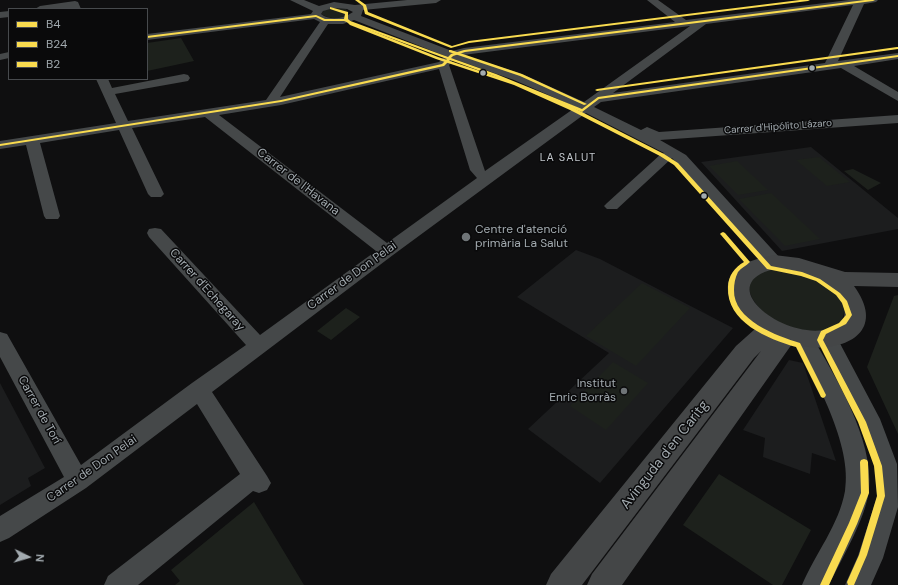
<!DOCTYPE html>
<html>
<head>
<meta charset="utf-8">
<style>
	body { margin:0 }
	#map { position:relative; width:898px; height:585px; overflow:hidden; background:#0f0f10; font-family:"DM Sans",sans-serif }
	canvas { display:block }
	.legend { position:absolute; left:8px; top:8px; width:140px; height:72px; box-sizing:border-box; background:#0a0a0b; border:1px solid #474a4d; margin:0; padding:5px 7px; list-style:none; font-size:12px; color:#a2aaaf }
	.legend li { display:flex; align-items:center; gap:8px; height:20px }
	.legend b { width:20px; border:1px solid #474a4d }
	.north { position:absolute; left:8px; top:537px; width:40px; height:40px; -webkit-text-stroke:3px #0a0a0b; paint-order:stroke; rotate:95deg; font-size:11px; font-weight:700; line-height:16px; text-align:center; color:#a2aaaf }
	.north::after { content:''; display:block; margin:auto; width:14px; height:18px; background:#a2aaaf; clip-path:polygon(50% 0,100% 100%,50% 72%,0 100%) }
</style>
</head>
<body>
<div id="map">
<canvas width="898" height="585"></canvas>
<ul class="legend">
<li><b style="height:5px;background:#f9db4f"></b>B4</li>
<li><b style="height:5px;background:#f9db4f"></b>B24</li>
<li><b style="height:5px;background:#f9db4f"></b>B2</li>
</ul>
<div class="north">N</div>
</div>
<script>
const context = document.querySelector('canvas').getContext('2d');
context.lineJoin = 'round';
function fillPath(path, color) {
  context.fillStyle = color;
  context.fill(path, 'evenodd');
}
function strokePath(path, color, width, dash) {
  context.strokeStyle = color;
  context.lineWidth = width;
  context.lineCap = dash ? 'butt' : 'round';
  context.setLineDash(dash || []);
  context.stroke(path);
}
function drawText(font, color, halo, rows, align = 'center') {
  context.font = font + ' "DM Sans",sans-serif';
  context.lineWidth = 3;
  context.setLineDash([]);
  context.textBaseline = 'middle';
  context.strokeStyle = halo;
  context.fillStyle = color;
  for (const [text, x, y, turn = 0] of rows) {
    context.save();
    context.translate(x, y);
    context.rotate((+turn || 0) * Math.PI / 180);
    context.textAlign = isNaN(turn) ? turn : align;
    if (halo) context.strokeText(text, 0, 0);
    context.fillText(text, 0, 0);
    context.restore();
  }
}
const built = new Path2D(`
	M811,147l87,71v11l-116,22 -81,-89z
	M576,250l24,9 133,69 -133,155 -72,-54 81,-76 -92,-56z
	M789,360l14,3 33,98 -24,-8 -2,21 -47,-17 2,-19 -22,-8z
	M0,383l45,85 -17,10 3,8 -31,19z`);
const green = new Path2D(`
	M334,8l12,1 3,4c-7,8 -19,6 -28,1l3,-4z
	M181,38l13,23 -47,10v-28z
	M819,157l31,25 -23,4 -31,-26z
	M737,161l31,29 -30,5 -29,-29z
	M853,169l28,14 -13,7 -24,-19z
	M771,193l49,46 -35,7 -46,-47z
	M780,268c16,2 30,6 44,13 26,15 30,49 -7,50 -13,0 -30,-3 -41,-10 -30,-18 -42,-50 4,-53z
	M642,283l48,25 -54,58 -50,-30z
	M898,295v139l-31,-67 27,-71z
	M346,308l14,9 -29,23 -14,-9z
	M613,362l35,21 -42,47 -36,-24z
	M719,474l92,56 -29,55h-9l-90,-60z
	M254,502l50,83h-129l5,-4 -9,-11z`);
const street = new Path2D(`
	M290,0h14l15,6 15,-4 21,3 52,-5h34l-5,3 -73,7 -2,6 91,35 12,-3 211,-26 -28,-22h11l28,20 163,-20h29l-2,2 -12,2 -26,57 60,-8v6l-44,7 44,26v9l-57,-33 -240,34 -7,5 47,23 6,-3 12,5 239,-17v8l-238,17 26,15 94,103 3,4 -3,4 -6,2 -6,-2 -96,-108 -55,51h-10l-3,-3 3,-3 54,-49 3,-1 -78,-40 -193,142 -181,137 55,84 4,7 -4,7 -8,3 -6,-2 -115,94h-34l4,-9 132,-102 -43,-70 -111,84 -77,50 -9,4v-26l64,-39 -64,-120v-25l7,2 74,131 111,-82 54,-38 -97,-108 -2,-4 2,-4 6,-1 6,1 99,106 116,-84 -171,-134 -73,11 32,66 -3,3h-10l-3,-3 -29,-64 -79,13 20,73 -2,3h-12l-2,-3 -18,-71 -26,4v-8l116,-18 -20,-44h12l4,9 72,-14 4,1 2,3 -2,3 -73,13 13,27 138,-21 54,-78 -6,-3 -167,21v-6l164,-20 2,-3zM853,5l-28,58 -212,30 93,-69zM334,8l13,1 6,3c-10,7 -23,9 -32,2l2,-3zM354,20l91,36 -6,6 -159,35 48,-73h15zM690,26l-106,76 -62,-28 -59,-19zM454,59l60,21 62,27 -91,64 -36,-106zM439,69l31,101 7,8 -90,65 -168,-128 62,-10z
	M75,1l3,1 3,7 -10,-1 -36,1 5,-3z
	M9,11v6l-9,1v-6z
	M9,52v6l-9,2v-6z
	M803,331l7,2c25,43 64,106 59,157 -3,28 -28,70 -40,95h-27c13,-31 37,-60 43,-94 8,-45 -30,-114 -52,-153l3,-5z
	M828,332l7,2 45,85 17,45 1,43 -15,51 -12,27h-26l13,-29 19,-59 -2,-33 -17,-45 -40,-80 3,-5z`);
const secondary = new Path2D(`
	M774,255l25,3 46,14 53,1v14l-44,-1c37,51 -19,70 -62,58l-170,241h-35l5,-11 169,-223 -7,7 -172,227h-36l5,-11 185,-228 19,-17c-19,-12 -41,-43 -16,-62 10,-7 23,-9 35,-12zM774,269c8,0 17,1 25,3 19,5 56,27 43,51 -42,30 -137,-37 -68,-54z`);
const bus1 = new Path2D(`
	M865,0h10l-2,1 -408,51 -12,4 -2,2 45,16 86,35 16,-12 300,-42v2l-299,42 -17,13 -88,-36 -44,-16 -6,6 -163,36 -281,44v-2l281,-44 161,-36 5,-5 -103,-38h-20l-8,-4 -169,21v-2l169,-21 9,4h20l103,38 3,-3 13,-4z`);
const bus2 = new Path2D(`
	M330,7l18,5v7l4,4 86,34 78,26 58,25 90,46 14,9 93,103 31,6 18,7 20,14 7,8 5,14 -6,9 -20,10 -3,6 43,82 16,44 3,30 -18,59 -13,30h-6l-1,-3 12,-27 18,-59 -3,-30 -16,-44 -41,-82 4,-9 18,-8 7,-8 -4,-12 -6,-8 -20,-14 -15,-5 -34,-7 -93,-104 -14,-9 -90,-46 -56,-25 -78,-26 -86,-34 -6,-6 1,-5 -15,-5z
	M723,232l2,1 25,29c-4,4 -9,6 -12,10 -3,6 -4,12 -4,18 -1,30 43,46 66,53l26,52 -1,2 -2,1 -2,-1 -25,-50c-28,-8 -70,-25 -68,-60 0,-11 7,-20 16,-25l-23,-27 -1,-1 1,-1z
	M864,459l3,1 1,2 1,31 -12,31 -28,61h-9l29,-62 12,-30 -1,-31 1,-2z`);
const bus3 = new Path2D(`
	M355,0h4l7,5 2,7 84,34 17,-5 331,-41h10l-2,1 -339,42 -18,5 -86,-34 -2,-8z
	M897,47h1v2l-301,42 -2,-1 2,-1z
	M449,50h2l71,24 65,30 -3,1 -64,-29 -71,-24z`);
const markers = [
	[812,68,3.5,"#a2aaaf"],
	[483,73,3.5,"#a2aaaf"],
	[704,196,3.5,"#a2aaaf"],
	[466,237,5,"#6f7477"],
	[624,391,4,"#6f7477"]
];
const farStreetnames = [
	["Carrer d'Hipólito Lázaro",778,127,-4]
];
const farNeighbourhoodnames = [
	["LA SALUT",568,158]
];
const streetNames = [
	["Carrer de l'Havana",298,182,38],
	["Carrer de Don Pelai",352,276,-36],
	["Carrer d'Echegaray",207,290,48],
	["Carrer de Torí",39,410,61],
	["Carrer de Don Pelai",92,469,-35]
];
const poiNames = [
	["Centre d'atenció",475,230],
	["primària La Salut",475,244],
	["Institut",616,384,"right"],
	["Enric Borràs",616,398,"right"]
];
const nearStreetnames = [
	["Avinguda d'en Caritg",665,455,-52]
];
fillPath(built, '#1c1d1e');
fillPath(green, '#1d211c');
fillPath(street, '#454849');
fillPath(secondary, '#444647');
fillPath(bus1, '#f9db4f');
fillPath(bus2, '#f9db4f');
fillPath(bus3, '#f9db4f');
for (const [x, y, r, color] of markers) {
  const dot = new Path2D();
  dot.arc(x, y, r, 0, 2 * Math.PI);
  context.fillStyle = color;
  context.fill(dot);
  strokePath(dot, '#0a0a0b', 1.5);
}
drawText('10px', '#a2aaaf', '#0a0a0b', farStreetnames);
context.letterSpacing = '1px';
drawText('11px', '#c2c7cc', '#0a0a0b', farNeighbourhoodnames);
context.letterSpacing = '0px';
drawText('12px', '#a2aaaf', '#0a0a0b', streetNames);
drawText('12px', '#a2aaaf', '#0a0a0b', poiNames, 'left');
drawText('14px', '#a2aaaf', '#0a0a0b', nearStreetnames);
</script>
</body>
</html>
